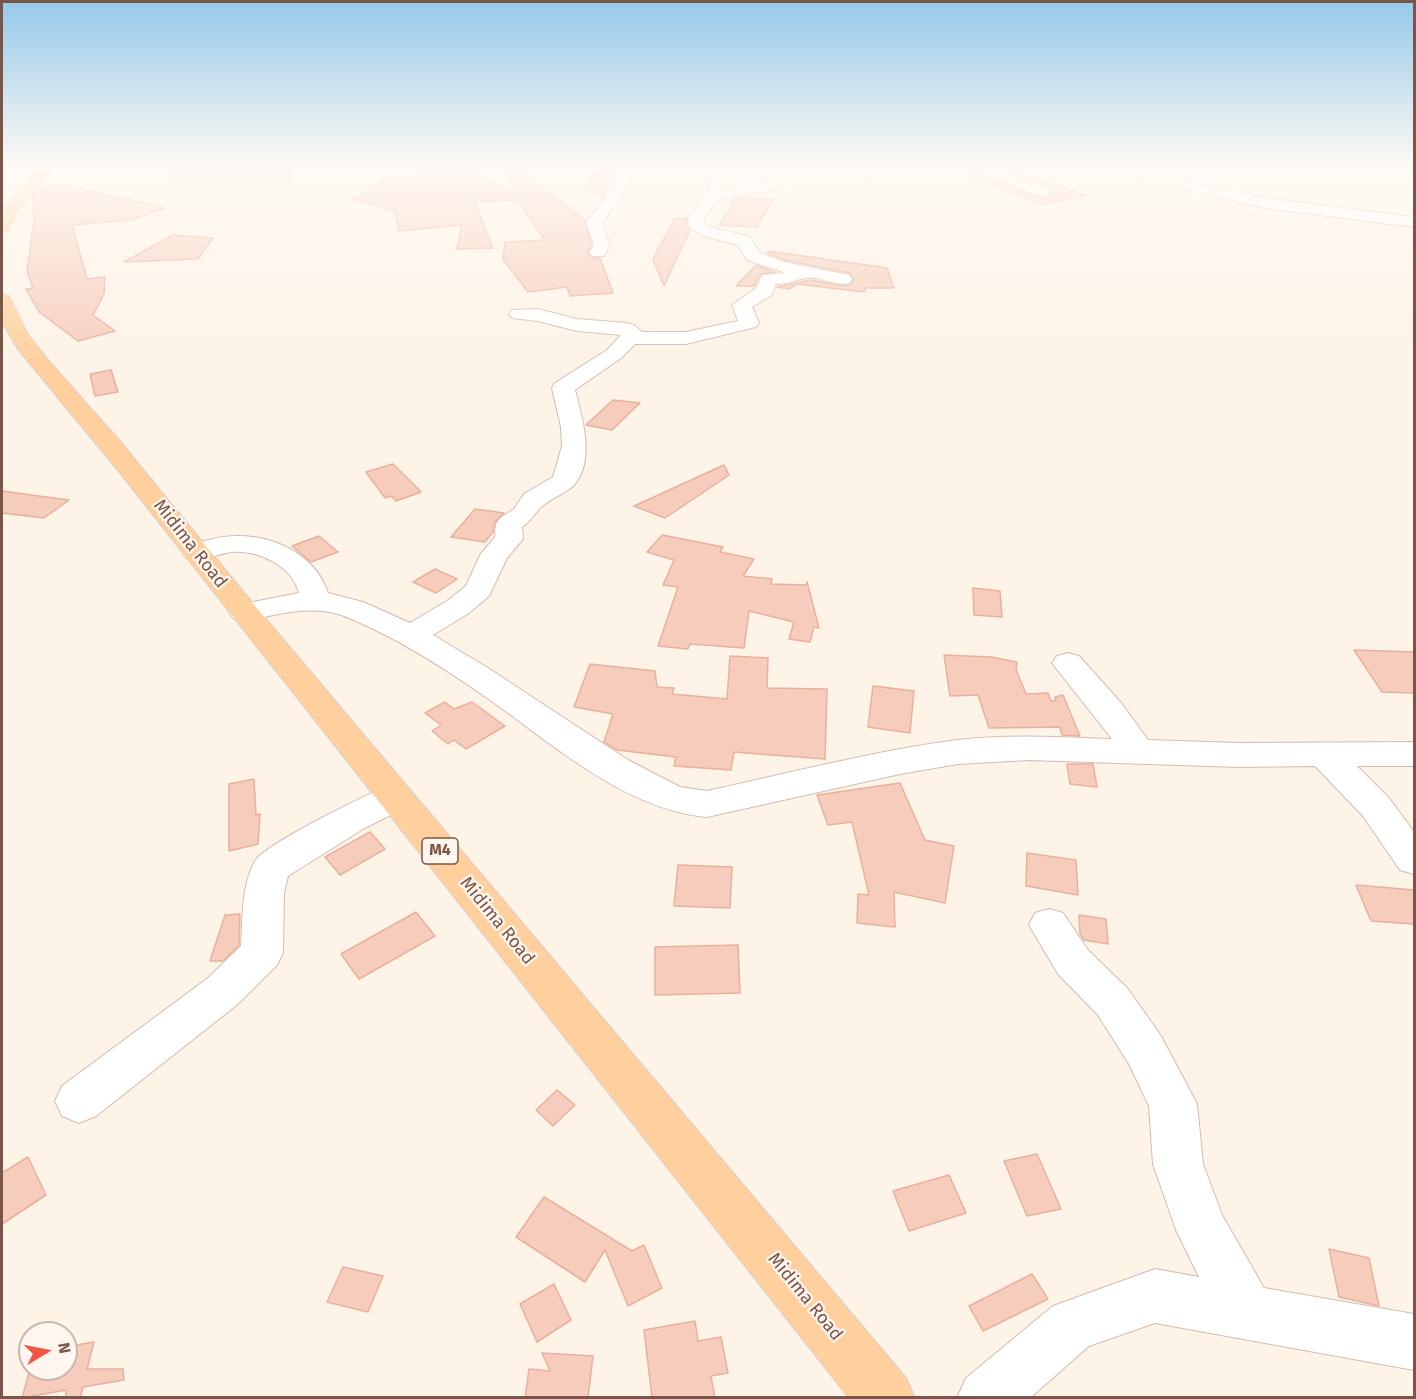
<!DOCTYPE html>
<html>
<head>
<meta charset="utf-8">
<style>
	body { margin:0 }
	#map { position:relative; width:1416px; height:1399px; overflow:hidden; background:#fef3e7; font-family:"Fira Sans",sans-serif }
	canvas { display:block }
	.frame { position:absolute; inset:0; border:3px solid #7b5548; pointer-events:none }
	.north { position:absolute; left:18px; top:1321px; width:60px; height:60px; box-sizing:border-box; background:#fff7ef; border:2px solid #cab6ac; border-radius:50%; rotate:80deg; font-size:16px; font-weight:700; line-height:24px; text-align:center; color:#7b5548 }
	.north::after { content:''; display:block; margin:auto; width:21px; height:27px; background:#f25642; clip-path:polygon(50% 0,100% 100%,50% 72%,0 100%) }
</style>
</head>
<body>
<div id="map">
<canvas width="1416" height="1399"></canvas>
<div class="frame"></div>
<div class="north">N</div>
</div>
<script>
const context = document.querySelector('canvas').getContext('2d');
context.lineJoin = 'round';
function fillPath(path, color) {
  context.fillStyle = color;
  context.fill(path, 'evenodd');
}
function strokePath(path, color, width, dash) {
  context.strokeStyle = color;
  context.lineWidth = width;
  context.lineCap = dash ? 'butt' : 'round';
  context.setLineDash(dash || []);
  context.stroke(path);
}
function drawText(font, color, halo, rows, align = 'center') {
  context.font = font + ' "Fira Sans",sans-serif';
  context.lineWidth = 4.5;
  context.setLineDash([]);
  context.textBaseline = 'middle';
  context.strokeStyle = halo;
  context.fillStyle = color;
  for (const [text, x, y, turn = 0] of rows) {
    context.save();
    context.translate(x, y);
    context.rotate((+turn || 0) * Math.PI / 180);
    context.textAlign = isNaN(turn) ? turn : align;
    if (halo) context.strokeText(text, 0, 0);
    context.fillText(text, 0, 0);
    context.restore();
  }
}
const green = new Path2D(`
	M156,168h137l-2,16 -92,12z`);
const building = new Path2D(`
	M457,168h8l50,25 -11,-25h13l68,52 6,25 -4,8 5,5h8l13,35 -43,3 -3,-9 -39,5 -25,-33 2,-17 40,-2 -28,-40 -42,2 18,46 -36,1 5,-24 -63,6 -4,-19 -42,-13 33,-22 13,1z
	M999,168h4l83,27 -42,9 -78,-28 9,-3 67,26 11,-7 -4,-5z
	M594,173h20l-11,25 -18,-10z
	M61,184l104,24 -34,12 -59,5 15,54 18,-2 -1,17 -11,21 22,16 -37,10 -39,-29 -13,-23 7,-1 -6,-17 7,-51 -1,-25 5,-5z
	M744,197l30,2 -17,28 -38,-2 12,-19 2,-7z
	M675,218h12l-1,8 4,4 -26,56 -11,-27z
	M173,235l40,3 -15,21 -74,3z
	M769,251l118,17 7,20h-28l-2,4 -67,-8 -8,5 -12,-2 33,-7 34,6 7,-2 3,-5 -5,-6 -64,-13 -18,-7z
	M756,265l19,7 -15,2 -6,12h-18z
	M111,370l7,22 -23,4 -5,-22z
	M613,400l27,3 -28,27 -26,-5z
	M393,464l28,28 -25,9 -5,-5 -6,2 -19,-26z
	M724,465l5,10 -64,43 -31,-12z
	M2,491l67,9 -25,18 -42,-5z
	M475,509l29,4 -10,10 -1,9 -8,10 -34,-5z
	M662,535l61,12 -3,5 34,7 -11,17 29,3 -1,5 35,1 1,-3 12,46 -5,-1 -4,15 -21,-3 5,-17 -45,-11 -5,37 -54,-4 -2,5 -30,-3 20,-59 -15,-2 11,-25 -27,-8z
	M319,536l19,16 -27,10 -19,-16z
	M435,569l22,10 -21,14 -23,-11z
	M973,588l27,3 2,26 -28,-2z
	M1354,650l60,2v41l-32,-1z
	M944,655l47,2 26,5 -1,8 10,24 22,-1 3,8h5l-1,-4 8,-2 17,41 -18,-1 -2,-8 -71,1 -11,-33 -28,1z
	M730,656l38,2 -1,30 60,1 -2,70 -91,-7 -3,18 -57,-4 2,-9 -59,-7 -13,-8 9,-28 -39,-7 16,-43 65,7 2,16 17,1 -2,6 55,5z
	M873,686l41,5 -4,42 -42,-6z
	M445,702l9,7 18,-7 33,24 -39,23 -12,-9 -6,4 -16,-13 9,-6 -16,-12z
	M1067,764h26l4,23 -27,-3z
	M254,779l2,36 4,-1 -2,30 -29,7v-67z
	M900,783l25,57 29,6 -9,57 -51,-11 1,35 -38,-4 1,-29 11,1 -17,-73 -24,3 -11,-30z
	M370,832l15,17 -45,26 -15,-18z
	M1027,853l49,7 2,35 -52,-9z
	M678,865l54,2 -2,41 -56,-2z
	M1356,885l58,5v34l-43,-3z
	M416,912l19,24 -76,43 -18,-25z
	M240,914l-1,31 -16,16h-13l15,-46z
	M1079,915l27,4 2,25 -24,-4 -4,-6z
	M738,945l2,48 -85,2v-48z
	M557,1090l18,15 -22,21 -17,-16z
	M1037,1154l24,55 -34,7 -23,-55z
	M28,1157l18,38 -44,29v-51z
	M949,1175l17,38 -57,18 -16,-40z
	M544,1197l88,54 12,-6 18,43 -34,18 -23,-56 -20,32 -69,-45z
	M1329,1249l40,9 10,48 -40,-9z
	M343,1267l40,9 -15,36 -41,-10z
	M1032,1274l16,25 -65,32 -14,-25z
	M554,1284l17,36 -34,22 -17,-38z
	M695,1321l3,20 23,-4 7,36 -17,3 4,22h-63l-8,-68z
	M94,1342l-7,27h36l1,11 -41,7 -3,11h-14v-8l-44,8 8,-29h36v-22z
	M542,1353l51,3 -5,42h-63l4,-29 21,2z`);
const minor = new Path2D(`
	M617,168h14l-2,18 -27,37 8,22 -6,11h-12l-3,-4 5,-7 -8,-22 29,-37z
	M692,168l25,2 8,10 -2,9 101,-16 43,2 2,3 -2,3 -5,1 -38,-1 -105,18 -14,18 -1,6 4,3 42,11 10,16 24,9 65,13 3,4 -3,4c-14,4 -30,-8 -44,-5 -10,2 -18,6 -29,6l-4,11 -20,12 7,16 -3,4 -70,17h-51l-14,14 -46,32c7,26 21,73 -2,96 -7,7 -19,11 -28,18 -9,6 -13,17 -23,23l1,12 -16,19 -18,38 -20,17 -36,22 55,33 140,92 52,27 27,4c83,-18 166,-40 250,-51 51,-6 103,-3 155,-1l-60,-76 5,-7 11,-3 11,3 43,48 26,36 91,3 175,-1v24h-57l32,32 25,34v42l-14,-4 -37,-54 -48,-50 -76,1 -210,-7 -71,4 -58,10 -193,43c-81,-7 -153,-72 -217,-117 -45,-32 -91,-61 -141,-82 -25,-11 -49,-8 -76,-3 -13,3 -26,7 -40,3l-4,-6 4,-6 66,-13c-7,-27 -40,-43 -67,-41 -16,2 -30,10 -46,6l-4,-6 4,-6c16,-4 33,-10 50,-10 38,-1 80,19 92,57l35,9 47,21 37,-22 19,-15 14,-31 15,-18 1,-13 4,-6 14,-9 10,-15 29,-17 9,-31 -1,-19 -9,-39 3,-5 52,-33 14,-15 -44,-4 -39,-10 -26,-3 -3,-4 3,-4 26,-1 39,10 50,4 7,2 8,7h44l52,-11 -6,-16 24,-17 6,-13 24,-2 -39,-13 -9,-15c-16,-5 -40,-7 -50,-21l1,-7 18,-23 4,-14z
	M973,168h20l55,21 3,3 -8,5 -5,-2 -63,-24z
	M1085,168h32l148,30 149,19v10l-149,-19 -107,-25 -66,-11z
	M37,173l5,1 2,3 -2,3 -40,11v-9z
	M395,784l13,4 5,9 -5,9 -45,23 -75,47 -4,17 -1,60 -6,12 -39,39 -142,112 -17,7 -17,-7 -7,-15 7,-15 146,-108 33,-32c2,-28 0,-60 14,-85 9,-16 118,-71 140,-77z
	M1049,909l14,4 25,37 40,39 33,47 36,68 6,60 19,51 42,73 150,26v56l-259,-47 -66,23 -59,52h-73l9,-20 87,-72 102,-37 44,8 -23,-47 -23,-66 -4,-58 -20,-42 -31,-49 -40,-41 -29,-49 6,-12z`);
const major = new Path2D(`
	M39,168h15l-37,43 -9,20 -6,2v-23z
	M2,294l7,2 18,37 20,26 71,80 137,167 651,772 9,20h-66l-729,-925 -102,-124 -16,-27z`);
const shields = [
	[440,851,36]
];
const shieldNames = [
	["M4",440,851]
];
const streetNames = [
	["Midima Road",190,544,52],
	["Midima Road",497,921,51],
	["Midima Road",805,1297,51]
];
fillPath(green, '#d9eec4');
fillPath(building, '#f6cdbc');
strokePath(building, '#eab09b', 1.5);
strokePath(minor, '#d4bbae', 2);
strokePath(major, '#dacfcc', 2);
fillPath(minor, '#fff');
fillPath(major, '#ffd09d');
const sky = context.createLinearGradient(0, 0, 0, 364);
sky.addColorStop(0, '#95c9e9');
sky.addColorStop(0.46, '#fffaf4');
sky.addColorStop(1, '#fffaf400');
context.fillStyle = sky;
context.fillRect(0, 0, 1416, 364);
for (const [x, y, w] of shields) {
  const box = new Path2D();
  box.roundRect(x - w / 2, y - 13, w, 26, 4.5);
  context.fillStyle = '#fff7ef';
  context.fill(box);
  strokePath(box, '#7b5548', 1.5);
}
drawText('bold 16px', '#7b5548', null, shieldNames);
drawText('18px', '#7b5548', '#fff7ef', streetNames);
</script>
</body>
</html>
